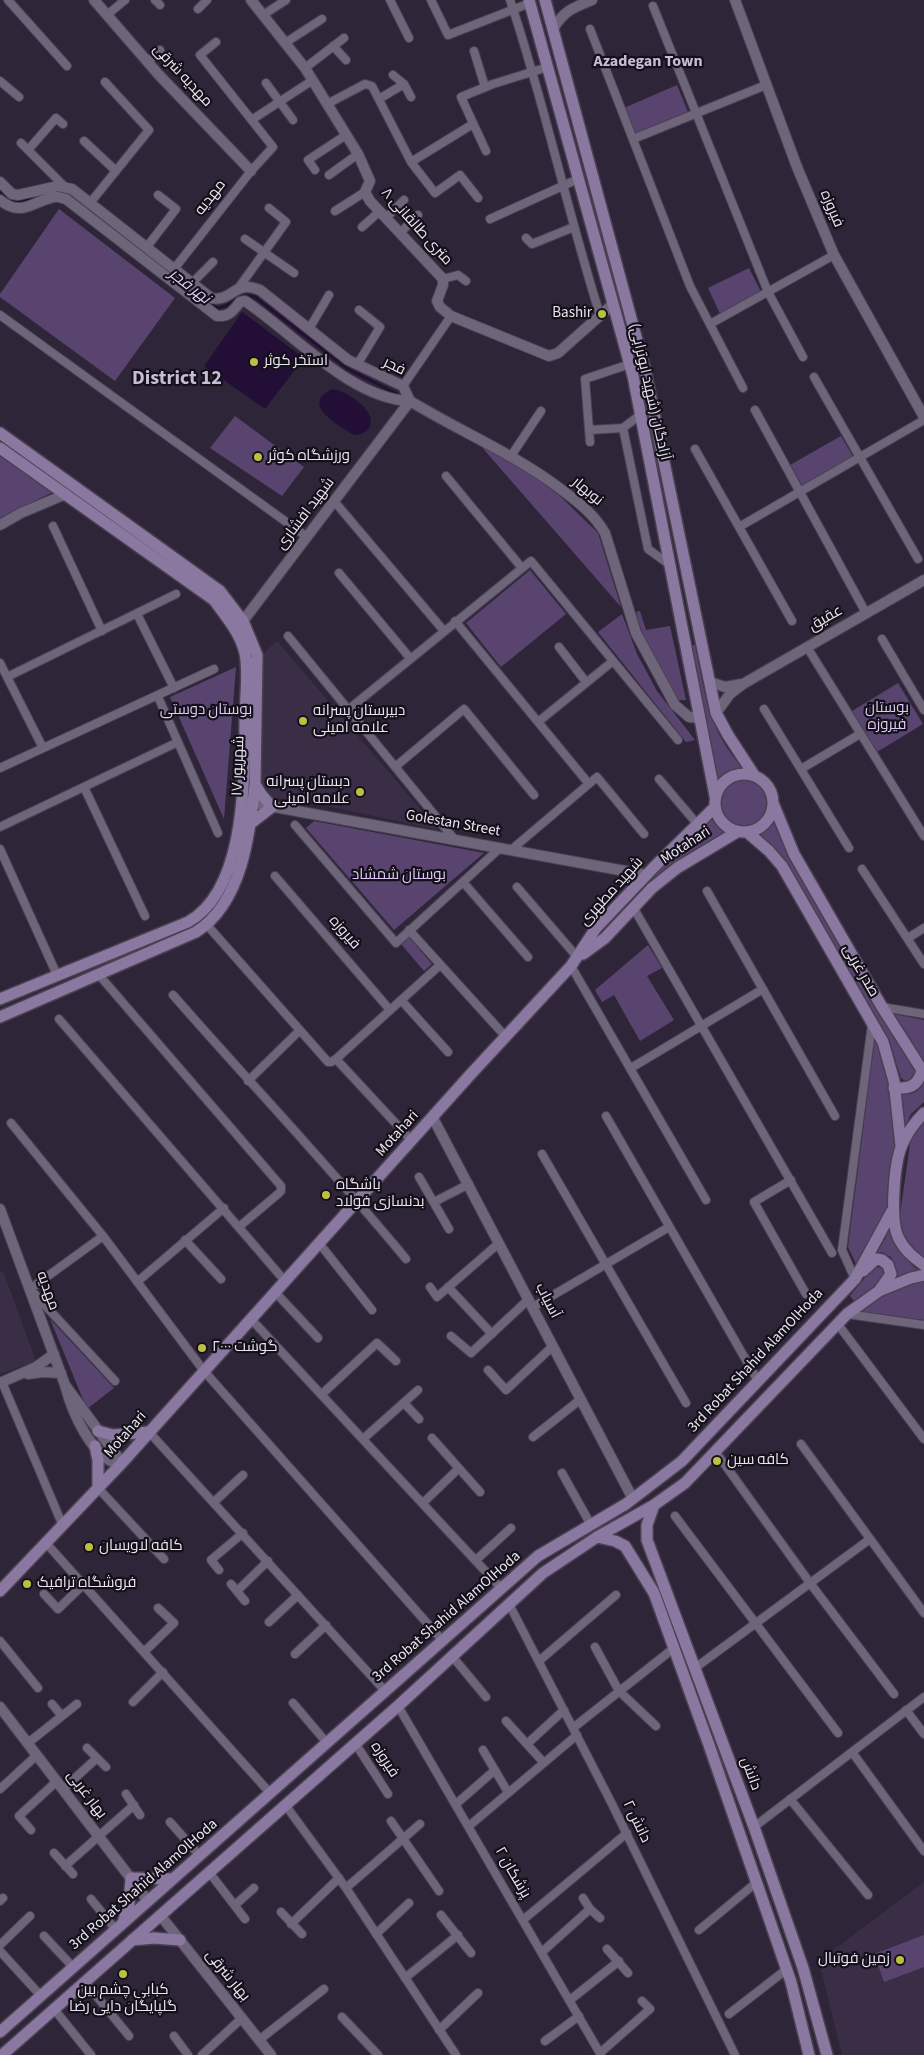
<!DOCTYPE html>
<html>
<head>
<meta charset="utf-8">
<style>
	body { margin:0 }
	canvas { display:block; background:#2e2538 }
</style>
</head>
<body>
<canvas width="924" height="2055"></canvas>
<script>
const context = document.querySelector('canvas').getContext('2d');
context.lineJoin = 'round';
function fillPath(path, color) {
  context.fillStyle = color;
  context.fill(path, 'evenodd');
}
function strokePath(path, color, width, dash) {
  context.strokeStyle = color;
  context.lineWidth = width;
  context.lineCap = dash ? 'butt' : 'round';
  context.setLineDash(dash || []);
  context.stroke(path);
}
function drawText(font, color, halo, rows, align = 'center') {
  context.font = font + ' "Source Sans 3",Cairo,sans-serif';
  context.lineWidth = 4.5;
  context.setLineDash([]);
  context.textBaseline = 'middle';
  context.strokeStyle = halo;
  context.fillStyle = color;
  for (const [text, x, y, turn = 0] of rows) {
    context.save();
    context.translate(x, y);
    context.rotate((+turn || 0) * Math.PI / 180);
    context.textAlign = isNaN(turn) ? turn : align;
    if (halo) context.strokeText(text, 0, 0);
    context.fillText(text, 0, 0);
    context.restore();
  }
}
const built = new Path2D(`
	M277,641l122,143 39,46 -133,-29 -33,-3 -11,-17 2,-127z
	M3,1271l33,90 -36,13v-102z
	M924,1882v173h-82l-23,-94z`);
const green = new Path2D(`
	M677,85l11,27 -52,22 -12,-26z
	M59,209l116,89 -60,83 -115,-84v-3z
	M749,268l13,26 -41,22 -13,-28z
	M235,416l69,51 -22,29 -72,-48z
	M841,436l13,22 -51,29 -13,-22z
	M480,445l42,22 38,29 38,37 23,74z
	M0,454l53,38 -53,26z
	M530,570l36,44 -65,53 -35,-44z
	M640,611l6,19 24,-4 16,74h-8c-18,-26 -35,-57 -42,-88z
	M622,614l15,40 20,37 38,49 -9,2 -88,-110z
	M695,645c10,49 13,86 49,124l-17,4 -10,10 -27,-137z
	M236,667l-12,152 -54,-122z
	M898,683l25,41 -46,28 -25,-41z
	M718 802a25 25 0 1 1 50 0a25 25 0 1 1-50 0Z
	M712,816l3,8 11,10 -16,8 -127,111 -2,-1 71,-77z
	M775,817l19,47 30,56 82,137 10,13 -2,10 -7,2 -6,-4 -11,-35 -9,-16 -92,-158c-9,-14 -18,-26 -33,-34 10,-4 14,-9 19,-18z
	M314,821l170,32 -90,77 -88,-102z
	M409,937l23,27 -8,7 -23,-27z
	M648,945l14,23 -15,8 27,44 -34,21 -26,-46 -12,7 -7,-12z
	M894,1014l30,6v40l-3,-3z
	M875,1037c20,48 27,122 12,173 -6,18 -20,40 -29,58l-10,-21z
	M924,1083v19l-13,12 -6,13 -4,-34c11,3 16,0 23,-10z
	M924,1120v141l-10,-9 -9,-13 -6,-18 12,-83z
	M890,1227c3,20 15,32 30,45h-10l-17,8 4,-9 -6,-14 -9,-5 -7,4 10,-17z
	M879,1267l3,2 3,8 -5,6 -26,18 -4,-5 21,-26z
	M924,1281v39l-66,-9c23,-15 40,-23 66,-30z
	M50,1319l64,69 -27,21z
	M924,1935v32l-40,15 -10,-28z`);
const water = new Path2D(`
	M242,312l62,46 -39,51 -61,-43z
	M332,389c13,1 45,21 38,37 -3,6 -9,9 -16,9 -15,-10 -55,-30 -22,-46z`);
const stream = new Path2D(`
	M0,191c26,27 41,-9 70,4l91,70
	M208,301l9,7c17,-1 18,-16 38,-11l93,72 53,27`);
const minor = new Path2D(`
	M8,0l59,66
	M155,0l5,5
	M390,0l19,38
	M431,0l17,35 82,-32
	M510,0c35,104 57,211 90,315
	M653,6l115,286 35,65
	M198,9l9,-9
	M107,15l18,-15
	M263,15l23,-15
	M590,29l100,257 53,102
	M285,43l37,-24
	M333,46l13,14
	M474,51l11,36
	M148,62l12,-12
	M305,68l39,-30
	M393,75l11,9 7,13
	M0,81l19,16
	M266,83l27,37
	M379,99l25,-15
	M327,104l38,-20 7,2 39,76 62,-38
	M253,119l60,-39
	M633,139l133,-54
	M84,141l32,30
	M21,143l43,43
	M28,150l28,-32 7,6
	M486,151l-25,-54 32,-13 55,-17
	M411,162l24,31 25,-18 18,23
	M315,170l-7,-10 38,-25
	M329,175l29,-21
	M90,203l59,-73 -44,-48
	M335,211l30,-19
	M386,218l18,-18
	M490,219l88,-40
	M362,227l18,-16
	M400,233l18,-18
	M526,238l6,6 42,-17
	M245,239l49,34
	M146,248l30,-39 -18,-14
	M174,269l77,-98 22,-24 -73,-92 16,-13
	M443,279l15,-4 8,6
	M192,283l21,-21
	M237,290l49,-68 -17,-14
	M0,315l307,222
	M710,324l124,-69
	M309,329l20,-34
	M357,365l23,-38 -21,-17
	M814,377l104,182
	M403,386l48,-70
	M755,410l111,203
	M623,428l25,121 22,16
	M623,428l17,-13
	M589,430l34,-2
	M590,442l-5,-63 45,-15
	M695,449l97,172
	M511,456l30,-45
	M446,476l76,92
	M334,501l110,130
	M53,526l49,105
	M739,527l185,-107
	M339,573l71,85
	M137,614l37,74
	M455,621l134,163
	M288,636l167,204
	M882,639l42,71
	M559,647l27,35
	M807,647l117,189
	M0,663l43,85
	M7,677l169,-83
	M159,699l59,134
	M349,709l182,-148 147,179
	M764,709l85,139
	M538,722l75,-61
	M395,767l69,-58 70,86
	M0,768l214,-99
	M801,769l59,-35
	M659,779l39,46
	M84,787l61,129
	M295,825l101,118 104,-95
	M0,827l178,-85
	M0,849l57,126
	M511,850l86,-73 47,57
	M862,869l62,95
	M275,876l115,134
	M463,882l65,75
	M517,887l61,71
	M707,891l128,225
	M633,907l199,346
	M207,925l121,137h3l5,-3 104,-94
	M409,930l97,107
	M908,938l16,-10
	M571,966l135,234
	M99,975l182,211v5l-3,3 -38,32
	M173,995c77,88 158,173 233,264
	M401,1000l47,52
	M882,1007l42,7
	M59,1019l226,262
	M336,1059l76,82
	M631,1068l132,-79
	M248,1081l51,-50
	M606,1116l152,265
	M11,1123l92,113 101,135 238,269
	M542,1154l144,249
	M419,1177l30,52
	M791,1180l-37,22 52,92
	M434,1202l35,-18
	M103,1236l-73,53 85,92
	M185,1240l36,39
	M319,1243l53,67
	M855,1279l-13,-29 30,-226
	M137,1282l87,-74
	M430,1287l7,10 62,-54
	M448,1287l44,47
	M275,1292l43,46
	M533,1307l136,-80
	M847,1314l77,11
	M251,1319l250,269
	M837,1323l87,116
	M451,1336l20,17 58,-54
	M488,1370l18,20 47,-44
	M2,1382l61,144
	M322,1394l55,-51 19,18
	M404,1403l15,16
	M149,1432l236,259
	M533,1437l48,-38
	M432,1438l48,54
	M363,1439l55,-49
	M801,1444l123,169
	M715,1451l95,132 84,111
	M562,1473l29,52
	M98,1488l66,71
	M214,1502l29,-27
	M423,1503l35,-34
	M675,1516l163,217
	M46,1543l224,250
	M476,1560l35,-32
	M219,1570l-8,-10 32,-27
	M231,1584l14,17
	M237,1591l31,-30
	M44,1594l14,15 26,-25
	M509,1604l102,198 124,253
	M269,1622l29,-27
	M0,1641l38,47
	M595,1647l24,44 37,35
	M144,1652l30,-29 -16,-15
	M295,1654l31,-29
	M452,1656l34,41
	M539,1661l77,-66
	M695,1668l175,-129
	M133,1702l30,-30
	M293,1703l34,40
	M52,1704l10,12
	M398,1706l203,349
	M906,1710l18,24
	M506,1721l38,42
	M573,1728l101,-80
	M28,1743l49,-39
	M355,1743l33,51
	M527,1744l37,-34
	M87,1748l19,19
	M483,1750l23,39
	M852,1752l72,99
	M0,1789l37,-34
	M63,1789l34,-31
	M126,1794l14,21
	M790,1799l78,96
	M456,1804l39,-34
	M286,1806l60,82 110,167
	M391,1821l48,70
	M170,1822l30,34
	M469,1826l108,-91
	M754,1827l170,-130
	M31,1830l-12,-14 38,-35
	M54,1853l19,21
	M65,1866l69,-61
	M209,1872l36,47
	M346,1888l74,-64
	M583,1898l7,11 10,9
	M91,1899l25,31
	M0,1901l3,-3
	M235,1905l19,-17
	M281,1912l21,22
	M441,1915l30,38
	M523,1920l104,-87
	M291,1924l48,-46
	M699,1930l58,-48
	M376,1934l33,-31
	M44,1936l29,31
	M0,1945l30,-29
	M607,1949l21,24
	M0,1951l41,45
	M542,1952l48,-43
	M405,1978l53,-43
	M85,1982l44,54
	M570,2000l49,-39
	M54,2009l37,46
	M729,2014l58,-45
	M342,2017l36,38
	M439,2030l39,-37
	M174,2036l14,19
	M259,2040l65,-51
	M545,2041l34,-25
	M600,2053l50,-44 -8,-8
	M202,2055l40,-37`);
const tertiary = new Path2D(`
	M94,0l65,75 92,96
	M251,0l54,68 53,86 12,27 -5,11 5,9 73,78v6l-6,16 3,6 11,9 98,40 9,-3 55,-49
	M735,0l62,167 37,88 90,162
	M553,29c11,-18 19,-21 39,-29
	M0,182l12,12 6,1 40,-9 14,3 139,109c18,4 22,-12 37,-11 4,0 9,2 12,3l88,70 55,26 7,15
	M0,200c21,18 33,1 54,-3 3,-1 8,1 12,2l151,117c12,1 16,-5 23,-14l5,-1c48,32 106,98 165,100 51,31 105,53 152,89 17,13 32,24 43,43l31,100 39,72 14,12 10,1
	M0,525l21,-12 45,-19
	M236,624l7,-3 167,-220
	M710,682l15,5 17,-3
	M716,713l14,-19 13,-10 181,-104
	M247,802l400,73
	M433,1118l200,381
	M0,1209l65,176c7,27 26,72 55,80l-3,-9 -52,-71
	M28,1374l15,-2 18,1
	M0,1383l36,-16 18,-13
	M0,1707l148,194
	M160,1915l111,140`);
const secondary = new Path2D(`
	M529,0l104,376 82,420
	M545,0l100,370 71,343 12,22 26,40
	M0,433l220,158 23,30 14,34 -2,129c-5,50 -13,119 -59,148l-196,85
	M0,448l214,152c13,18 30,37 32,60 2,20 -1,41 -1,61 -1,59 1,169 -57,201l-188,77
	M715 803a29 29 0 1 1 58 0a29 29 0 1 1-58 0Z
	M773,803l21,51 88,153 42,66
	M250,824l22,-17 -11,-13 -6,-10
	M747,832l22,19 13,15 101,176 11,39 7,65
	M583,954l22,-16 47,-50 25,-20 60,-36
	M894,1088c16,1 24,-2 28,-18
	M924,1113c-9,9 -17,20 -22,32 -8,18 -12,75 -4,92 6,13 15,20 26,28
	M863,1271l13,-12 6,1 6,5 3,9 -12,17
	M98,1431l15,4 36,-3
	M95,1446l3,14v28
	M654,1505l-7,20v15l107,287 49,141 24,87
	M597,1537l18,4 10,5 29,47 55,152 82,237 18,73
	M0,1591l120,-126 350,-390 101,-109 25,-38 58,-61 60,-59
	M123,1923l6,-19 2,-26 42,1
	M132,1940l22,-2 26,2
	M0,2032l538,-476 88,-52 56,-43 173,-182 37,-68
	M2,2055l396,-349 145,-133 54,-36 57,-32 31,-22 162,-169 32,-23 32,-13 13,-3`);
const markers = [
	[602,314,5,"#bcbf44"],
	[254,362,5,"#bcbf44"],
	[258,457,5,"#bcbf44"],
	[303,721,5,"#bcbf44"],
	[360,792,5,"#bcbf44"],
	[326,1195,5,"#bcbf44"],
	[202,1348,5,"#bcbf44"],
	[717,1461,5,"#bcbf44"],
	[89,1547,5,"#bcbf44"],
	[27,1584,5,"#bcbf44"],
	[900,1960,5,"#bcbf44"],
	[123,1974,5,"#bcbf44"]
];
const streetNames = [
	["مهدیه شرقی",182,76,47],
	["مهدیه",211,198,-52],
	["فیروزه",831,209,67],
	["۸ متری طالقانی",416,227,48],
	["فجر",394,367,26],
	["آزادگان (شهید ابوترابی)",649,392,77],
	["نوبهار",587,492,40],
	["شهید افشاری",306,514,-53],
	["عقیق",826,619,-30],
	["۱۷ شهریور",239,766,-88],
	["Golestan Street",453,824,10],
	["Motahari",686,846,-33],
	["شهید مطهری",612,892,-48],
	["فیروزه",344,933,49],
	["صدر غربی",860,971,60],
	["Motahari",398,1134,-48],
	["مهدیه",47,1291,70],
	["آسیاب",547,1301,63],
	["3rd Robat Shahid AlamOlHoda",756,1361,-47],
	["Motahari",126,1435,-49],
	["3rd Robat Shahid AlamOlHoda",447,1617,-41],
	["فیروزه",384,1760,57],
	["دانش",750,1774,70],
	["بهار غربی",86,1795,53],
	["دانش ۲",636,1822,64],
	["پزشکان ۲",512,1873,60],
	["3rd Robat Shahid AlamOlHoda",144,1885,-41],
	["بهار شرقی",227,1976,51]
];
const poiNames = [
	["Bashir",592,314,"right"],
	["استخر کوثر",264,362],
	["ورزشگاه کوثر",268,457],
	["دبیرستان پسرانه",313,712],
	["علامه امینی",313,729],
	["دبستان پسرانه",350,783,"right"],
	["علامه امینی",350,800,"right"],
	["باشگاه",336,1186],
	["بدنسازی فولاد",336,1203],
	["گوشت ۲۰۰۰",212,1348],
	["کافه سین",727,1461],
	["کافه لاویسان",99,1547],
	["فروشگاه ترافیک",37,1584],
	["زمین فوتبال",890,1960,"right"],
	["کبابی چشم بین",123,1991,"center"],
	["گلپایگان دایی رضا",123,2008,"center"]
];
const parkNames = [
	["بوستان",887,709],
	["فیروزه",887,726],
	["بوستان دوستی",206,711],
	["بوستان شمشاد",399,876]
];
const neighbourhoodNames = [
	["Azadegan Town",648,62]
];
const waterNames = [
	["نهر فجر",189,287,38]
];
const districtNames = [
	["District 12",177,380]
];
fillPath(built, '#3a2e46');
fillPath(green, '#59446f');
fillPath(water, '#230f36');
strokePath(stream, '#230f36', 3);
strokePath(minor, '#494151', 10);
strokePath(tertiary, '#494151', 12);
strokePath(secondary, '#494151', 14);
strokePath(minor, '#6f657b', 8);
strokePath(tertiary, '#6f657b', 10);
strokePath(secondary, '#8b78a0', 11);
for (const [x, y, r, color] of markers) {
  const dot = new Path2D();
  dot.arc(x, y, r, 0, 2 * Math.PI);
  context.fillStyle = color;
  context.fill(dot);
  strokePath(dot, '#141019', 2);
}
drawText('15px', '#eae4f1', '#141019', streetNames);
drawText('15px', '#eae4f1', '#141019', poiNames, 'left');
drawText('15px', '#decaf6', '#141019', parkNames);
drawText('bold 16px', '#c7bcd5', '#141019', neighbourhoodNames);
drawText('italic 16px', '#dfccf7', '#141019', waterNames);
drawText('bold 20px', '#c7bcd5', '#141019', districtNames);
</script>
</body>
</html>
